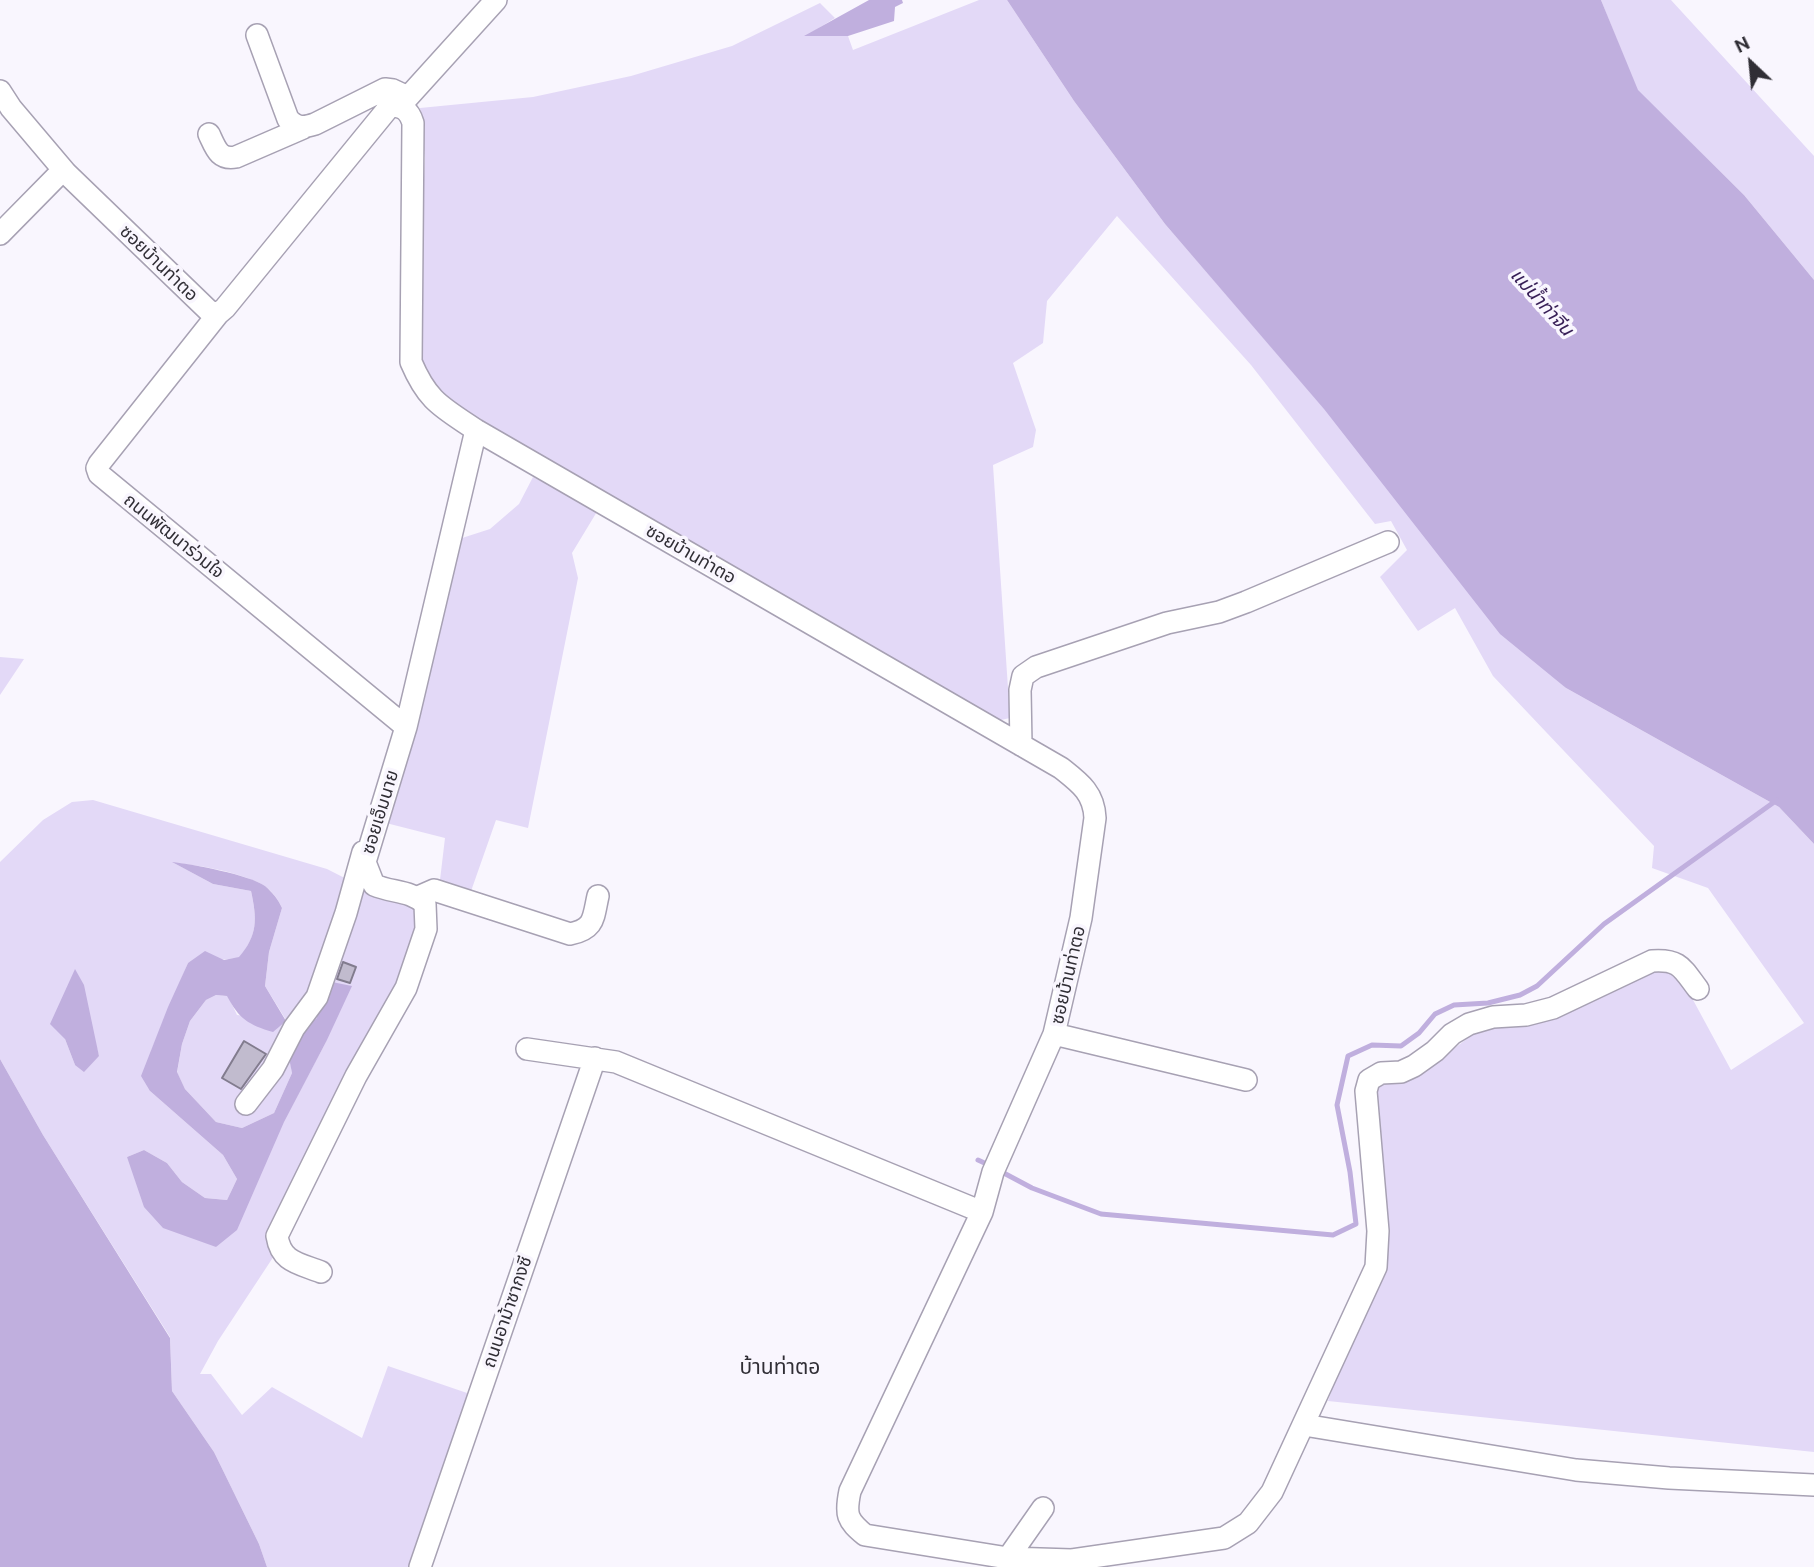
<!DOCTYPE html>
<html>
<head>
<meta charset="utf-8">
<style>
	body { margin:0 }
	#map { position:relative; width:1814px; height:1567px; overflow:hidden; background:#f9f6fe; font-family:Ubuntu,sans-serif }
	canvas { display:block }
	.north { position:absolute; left:1716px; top:28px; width:70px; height:70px; -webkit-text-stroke:5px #f9f6fe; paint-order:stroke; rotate:334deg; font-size:19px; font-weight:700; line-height:28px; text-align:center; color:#302e35 }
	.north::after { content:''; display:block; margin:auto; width:24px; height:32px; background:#302e35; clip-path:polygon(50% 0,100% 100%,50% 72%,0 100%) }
</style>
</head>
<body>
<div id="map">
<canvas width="1814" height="1567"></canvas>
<div class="north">N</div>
</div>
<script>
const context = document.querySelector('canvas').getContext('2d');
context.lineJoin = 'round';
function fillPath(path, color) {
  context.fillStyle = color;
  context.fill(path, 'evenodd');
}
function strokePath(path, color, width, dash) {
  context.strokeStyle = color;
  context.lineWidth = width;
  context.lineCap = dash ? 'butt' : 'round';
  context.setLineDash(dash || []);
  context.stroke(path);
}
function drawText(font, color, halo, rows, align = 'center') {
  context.font = font + ' Ubuntu,"Noto Sans Thai",sans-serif';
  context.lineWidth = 7;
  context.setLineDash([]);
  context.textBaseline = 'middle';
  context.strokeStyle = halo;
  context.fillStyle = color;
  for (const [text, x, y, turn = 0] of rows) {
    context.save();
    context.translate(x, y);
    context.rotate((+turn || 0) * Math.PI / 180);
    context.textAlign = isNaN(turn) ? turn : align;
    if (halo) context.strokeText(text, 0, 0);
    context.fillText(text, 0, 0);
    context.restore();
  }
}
const green = new Path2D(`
	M979,0h28l67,101 91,123 401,464 213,119 35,37v608l-486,-51 11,-32 46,-112 1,-62 -11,-110c35,-8 73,-29 100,-53l188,-68 16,10 52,96 73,-47 -96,-135 -56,-20 2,-22 -161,-170 -38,-68 -37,23 -38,-54 27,-27 -16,-29 -16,3 -124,-159 -134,-149 -70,85 -4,42 -30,20 23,67 -3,17 -40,18 17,253 -14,3 -562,-326 -16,-25 -3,-29 10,-183 -5,-50 113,-11 98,-21 101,-30 88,-43 15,15 -29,18h42l5,14z
	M1601,0h70l143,156v124l-70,-85 -107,-105z
	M533,477l65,33 -26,43 6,25 -50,250 -32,-8 -26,74 -30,-14 5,-42 -59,-15 73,-284 31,-10 29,-25z
	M0,657l24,2 -24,36z
	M93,800l234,69 53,27 52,2 -29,118 -65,114 -45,97 -75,114 -18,33h11l31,41 30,-28 90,51 26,-72 82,28 -60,173h-143l-8,-23 -45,-92 -42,-61 -2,-54 -127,-202 -43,-76v-197l43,-42 29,-18zM174,863c25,2 64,9 87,21 10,5 17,15 21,24l-13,44 -4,34 21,34 -49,-5 -9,-19 -12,-1 -10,5 -16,21 -8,23 -5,29 8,16 31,33 26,6 32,-15 18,-40 -3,-20 27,-34 16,-36 -6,59 -110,205 -89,-90 17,-7 23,13 15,19 23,16 22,2 10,-21 -14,-24 -73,-64 1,-40 37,-88 51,-5c19,-23 18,-39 12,-67l-38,-7zM75,970l24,86 -24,9 -10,-26 -2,-38z`);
const water = new Path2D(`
	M869,0h33l1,3 -8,4 -1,14 -46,15h-44z
	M1007,0h594l37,90 106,105 70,85v564l-35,-37 -213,-119 -66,-54 -176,-225 -159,-185 -91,-123z
	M172,862c20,2 78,13 93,24 8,7 13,13 17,22l-13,44 -4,34 21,35 -13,11c-24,-7 -34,-13 -46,-36l-11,-1 -10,5 -16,21 -8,23 -5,28 8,17 31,33 26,6 32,-15 18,-40 -4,-20 12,-27 16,-7 16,-37 20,4 -26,56 -42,80 -47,108 -21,17 -53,-19 -19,-21 -17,-50 17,-7 23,13 15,19 23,16 22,2 10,-21 -14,-24 -73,-64 -9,-15 27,-69 20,-44 17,-12 19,9 15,-3c19,-22 18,-38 12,-66l-38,-7z
	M75,969l9,16 15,71 -15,16 -9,-7 -10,-26 -15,-15z
	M0,1059l43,76 127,203 2,53 42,61 45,92 8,23h-267z`);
const stream = new Path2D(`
	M978,1160l13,6
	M1000,1171l32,17 69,26 232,21 23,-11 -6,-52 -13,-67 11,-49 24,-11 29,1 18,-13 16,-19 19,-9 34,-2 32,-8 17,-9 67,-62 173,-124`);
const building = new Path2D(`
	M343,962l13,5 -6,16 -13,-4z
	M244,1041l22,13 -25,35 -19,-11z`);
const minor = new Path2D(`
	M257,35l31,84c9,9 15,9 27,5l70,-35 8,1 15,7
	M0,91l11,17 55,65 143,138 9,3 7,-6 165,-202c13,0 19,4 23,17l-2,239c17,40 31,45 65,68l585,338c19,15 33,25 34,50l-14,100 -27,116 -61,138 -11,40 -132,279c-5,24 -3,29 15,44l143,23 64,2 152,-22 24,-15 24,-31 104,-225 2,-36 -12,-140 3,-11 12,-7 20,-1 13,-6 21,-15 17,-17 17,-10 24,-7 33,-2 27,-7 99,-47c28,-2 30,7 46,28
	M400,106l96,-106
	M209,134c7,15 10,26 27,23l67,-29
	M0,234l63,-64
	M218,314l-119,150 -2,4 2,6 307,253
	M1021,745l-1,-55 3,-14 13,-9 131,-44 52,-11 27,-10 142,-60
	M418,897l16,-7 136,44c25,-5 23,-16 28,-38
	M1054,1034l192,46
	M527,1049l89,13 366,150
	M246,1104l27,-35 21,-41 23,-31 29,-84 17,-61
	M321,1272c-23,-9 -40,-10 -44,-36l79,-160 50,-88 20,-59 -1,-25c-15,-14 -32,-11 -51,-19l-9,-23 41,-135 70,-297
	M1304,1425l272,45 93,8 145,7
	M1008,1558l35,-50
	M420,1567l175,-509`);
const streetNames = [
	["ซอยบ้านท่าตอ",159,263,44],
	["ถนนพัฒนาร่วมใจ",174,536,39],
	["ซอยบ้านท่าตอ",691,554,30],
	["ซอยเอ็มนาย",380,812,-73],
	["ซอยบ้านท่าตอ",1068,975,-77],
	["ถนนอาม้าซากงซี",507,1312,-71]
];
const waterNames = [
	["แม่น้ำท่าจีน",1542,302,48]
];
const quarterNames = [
	["บ้านท่าตอ",780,1367]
];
fillPath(green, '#e3d9f7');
fillPath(water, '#c0afde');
strokePath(stream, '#c0afde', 5);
fillPath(building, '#c1bbce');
strokePath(building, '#827c8e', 2);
strokePath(minor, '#a7a1b3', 24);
strokePath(minor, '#fff', 21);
drawText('18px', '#302e35', '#f9f6fe', streetNames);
drawText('italic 19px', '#371e56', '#f9f6fe', waterNames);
drawText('21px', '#302e35', '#f9f6fe', quarterNames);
</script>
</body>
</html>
